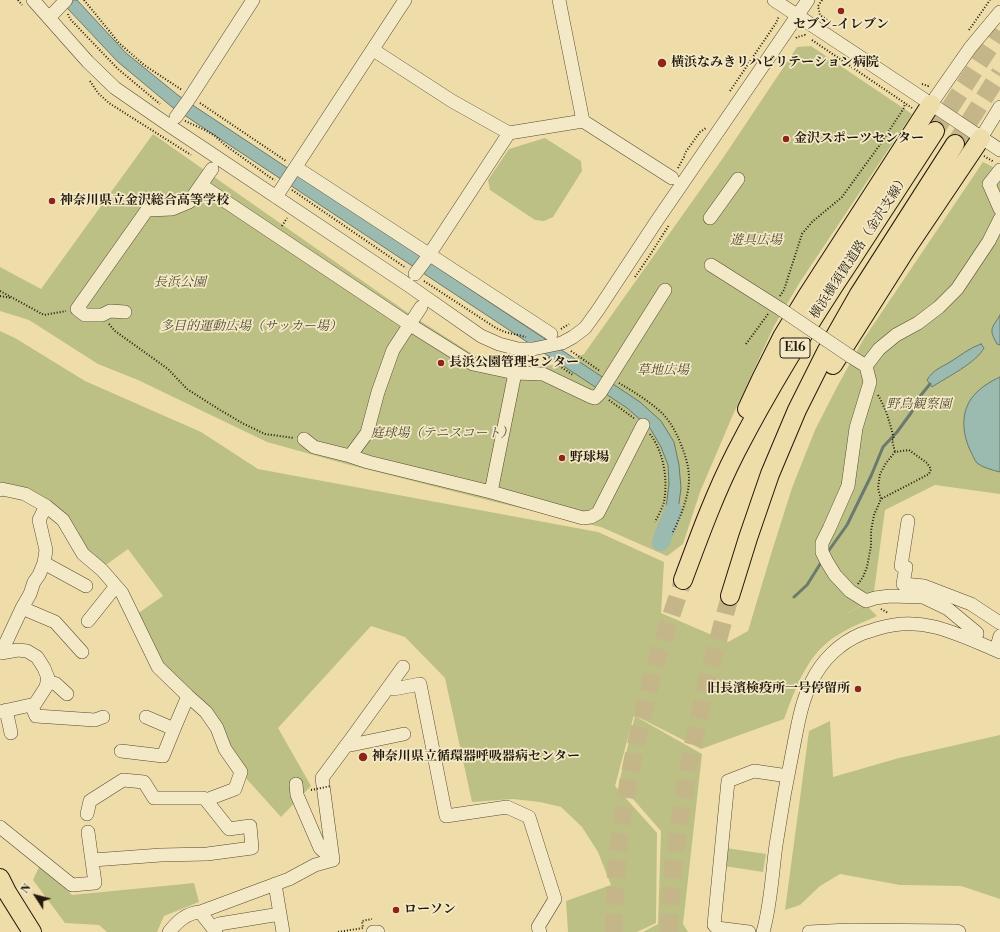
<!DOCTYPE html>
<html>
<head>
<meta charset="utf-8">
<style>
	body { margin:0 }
	#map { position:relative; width:1000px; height:932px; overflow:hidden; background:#eedda9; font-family:"Libre Bodoni",serif }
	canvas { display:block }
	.north { position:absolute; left:16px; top:876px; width:40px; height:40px; -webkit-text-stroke:3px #f4e9c7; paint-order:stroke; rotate:306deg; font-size:11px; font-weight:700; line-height:16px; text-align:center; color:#23190c }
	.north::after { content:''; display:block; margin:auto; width:14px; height:18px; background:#23190c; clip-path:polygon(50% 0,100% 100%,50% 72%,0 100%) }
</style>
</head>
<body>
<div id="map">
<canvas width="1000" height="932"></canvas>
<div class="north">N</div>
</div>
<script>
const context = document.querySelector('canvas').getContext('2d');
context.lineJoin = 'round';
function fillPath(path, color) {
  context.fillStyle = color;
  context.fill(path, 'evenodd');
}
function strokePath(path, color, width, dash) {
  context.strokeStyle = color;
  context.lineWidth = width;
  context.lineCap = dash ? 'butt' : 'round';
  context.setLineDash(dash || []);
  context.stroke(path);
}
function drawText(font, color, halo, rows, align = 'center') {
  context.font = font + ' "Libre Bodoni","Noto Serif JP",serif';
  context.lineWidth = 3.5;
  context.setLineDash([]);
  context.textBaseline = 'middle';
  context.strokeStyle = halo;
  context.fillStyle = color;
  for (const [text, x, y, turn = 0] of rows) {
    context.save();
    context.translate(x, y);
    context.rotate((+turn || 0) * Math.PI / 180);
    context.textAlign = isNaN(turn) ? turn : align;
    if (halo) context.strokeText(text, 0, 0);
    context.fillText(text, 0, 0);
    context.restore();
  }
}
const green = new Path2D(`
	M811,46l101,68 -112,168 -26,44 -42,91 -32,75 -17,52 -16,12 -66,-29 -110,-26 -145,-37 -79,-22 -129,-62 -40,-16 -69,-44 -29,-9v-44l41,22 112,-155 258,181 66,42 14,5 26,5 28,-1 16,-2 23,-10 139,-196 74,-111z
	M545,138l36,23 1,10 -29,46 -9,4 -9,-1 -45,-30 -2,-10 21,-31z
	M983,162l10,5 7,4v323l-65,-9 -50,25 -12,89 -34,19 26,-14 12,12c-13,6 -27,11 -39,19 -31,18 -42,53 -54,84l-83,30 -67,-34 -19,71 42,47 -1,90 -19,9h-69l-2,-31 45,-16 -13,-33 -16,-25 -21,-20 -21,-5 -27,-3 -41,3 -27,-124 -40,-41 -34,-11 -93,102 33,58 -30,31 -37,-41 -12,-29 -22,-38 -49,-43 -24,-52 26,-18 -35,-47 -25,18 -18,-15 -20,-33 -65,-32v-156l15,7 70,43 116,51 57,37 340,63 66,30 -3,51 67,29 20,-11 24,-80 20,-63 23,-58 22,-43 26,-47z
	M635,716l67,38 -19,170 5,8h-45l15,-8 3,-93 -42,-48z
	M830,721l3,56 66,-19 101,-23v164l-39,-13 -61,-1 -60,-11 -20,12 -20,19 -15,5 24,-179z
	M726,848l40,6 -3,18 -39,-6z
	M40,865l32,30 122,-12 5,19 -35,14 -7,16h-50l-8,-7 -34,-2 -32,-43z`);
const water = new Path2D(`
	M60,0h17l49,53 53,43 461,306 21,19 13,21 5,23 2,23 -3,23 -9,23 -12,-5 9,-21 3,-24 -1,-19 -7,-18 -11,-19 -23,-20 -455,-301 -54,-45z
	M1000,315v30l-3,-1c-9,-16 -5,-15 3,-29z
	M981,344l3,4c-8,15 -37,29 -52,39l-5,-7c6,-10 13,-12 23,-18 10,-6 19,-14 31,-18z
	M1000,377v95c-7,-2 -17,-4 -23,-9 -3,-3 -4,-8 -6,-11 -8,-16 -11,-37 0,-53 7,-10 18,-17 29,-22z`);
const stream = new Path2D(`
	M827,553l20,-28 24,-49 12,-29 14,-15 14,-19 10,-18 9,-11
	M794,597l13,-12 15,-24`);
const river = new Path2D(`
	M661,542l12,-31`);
const highwayTunnel = new Path2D(`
	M935,131l65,-100
	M955,144l45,-71
	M614,932c-1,-90 18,-179 41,-265 8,-30 19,-58 28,-87
	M669,932v-15l5,-56 14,-94 20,-90 22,-81`);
const path = new Path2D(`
	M18,0l4,5
	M84,0l35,43 25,22 38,25
	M822,0l-4,6 2,9 7,5
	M68,14l2,5 48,50 42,35
	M969,30l21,-30
	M796,38l1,-1 8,-2 1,1
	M812,40l100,68
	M90,81l8,12 11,10 82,52
	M922,84l6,2 2,-2
	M730,91l46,-68 3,-7
	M200,103l86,58
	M185,121l20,9 10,6 10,9 46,33 4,2
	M984,156l10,6
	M678,168l6,-11 1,-4 15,-21 6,-4
	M292,190l114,78
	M282,226l5,-8
	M635,277l15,-22 19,-30
	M424,281l72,47 9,4 21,5
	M0,291l44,24 22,-4
	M0,296l11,2
	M780,296l4,-6 18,-56 10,-12 30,-25 37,-51 25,-38 1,-5
	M109,324l6,7 53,38 19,20 33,21 24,14 21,10 29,4
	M561,329l8,-5
	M746,344l22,-30
	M571,351l29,20
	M549,359l24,16
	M543,360l9,-3
	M619,383c15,9 30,18 43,30 9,9 15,21 20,34 4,10 7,21 7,32 0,18 -9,39 -17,55
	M878,395c8,14 12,28 16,44l-2,1 3,12
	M609,400l26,19
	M650,434c14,19 18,45 14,68 -2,7 -6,14 -9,20
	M858,584l5,-7 4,-10 4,-21v-15l3,-16 7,-16 -3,-11 2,-14 6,-11 9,-11 14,-2 18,13 4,6 -2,5 -48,25
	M881,609l7,4
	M338,932l25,-4 -1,-7 10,-2`);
const minor = new Path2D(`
	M33,0l55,62 27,26 55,38 238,159 73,51 18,8 19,5h15l29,-6 11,-6 12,-9 13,-18 58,-88 152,-222
	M559,0l24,121
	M774,0l157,104 69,46
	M49,18l17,-18
	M378,53l74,48 57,32 -82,125 -12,16
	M931,104l39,-56 30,-36
	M176,117l13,-18 64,-99
	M509,133l74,-12 89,57
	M981,138l19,-31
	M300,170l251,164
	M1000,170l-11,14 11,25
	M201,185l208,139 64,40 42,9 28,1 46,22 6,2 5,-5 65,-103
	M276,197l129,-197
	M710,218l28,-39
	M711,265l71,45
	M125,312l-15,-1 -8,4h-17l-8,-6 70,-99 25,-1 17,-7 23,-33
	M850,356l16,10 4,16 -14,46 -8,58 -19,43 -7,14v9l5,10 8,13 15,16 16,10 9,-3 15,-2 33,1 25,12 29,24v1
	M866,366l13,-17 17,-14 22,-12 21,-16 18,-18 32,-48 11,-22
	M304,439l10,8 36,9 17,-23 11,-41 15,-42 28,-43
	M350,456l18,6 123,30 92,26 8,-1 7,-4 45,-88
	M0,490l2,-1 23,5 21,12 17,14 20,34 19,16 20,23 36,74 30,29 18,16 11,16 8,21 16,23 -6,17 -29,11 -3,-2h-49l-10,-16 -21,-2 -33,21 -3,13
	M491,492l24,-119
	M908,521l-7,45 5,1 -3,17 21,2 47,18 29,19
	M44,563l42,23
	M22,608l33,14 27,30
	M88,621l28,-35
	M996,650l4,-14
	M47,681l9,3 11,10
	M390,686l4,3 26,-5 26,132 61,-9 22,10 26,82 -17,28 2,5
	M31,705l5,11 59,4 8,-3
	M6,710l5,23
	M0,712l35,-8 11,-17 2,-9 -4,-10 -7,-11 -10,-6 -9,-1 -17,3 21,-45 8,-14 4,-12 5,-7 5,-12 2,-13 -7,-30 7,-14
	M146,717l28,12
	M348,743l55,-76
	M121,751l42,5 11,-27 14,-33
	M296,784l1,11 23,53 13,12
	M0,827l72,58 23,-2 -7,-51
	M93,860l68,-5 46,-1 45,-6 -2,-22 -21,3 -23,-29
	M275,884l8,48
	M200,912l89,-33 26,-14 18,-5 -11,-82 26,-35 3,2 53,-11
	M213,928l6,-4 61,-10
	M169,932c8,-10 17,-19 31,-20l16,20
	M373,932h5
	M749,932l-32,-4 -3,-3 14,-144 26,-10 34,5
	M763,932c8,-28 9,-58 13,-87 5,-33 11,-67 18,-101 4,-21 8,-44 18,-63 10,-21 28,-38 49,-47 5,-2 10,-3 15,-5 19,-6 40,-7 59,-2 23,6 44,16 65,25
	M809,932l40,-2 107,1 3,1`);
const highway = new Path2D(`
	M833,365l74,-117 74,-110
	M747,409l14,-30 21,-42 25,-41 124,-192
	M683,580c16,-43 32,-87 53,-128 35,-68 75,-132 117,-195 27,-42 55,-84 82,-126
	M730,596l18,-58 22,-64 27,-64 29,-58 33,-58 96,-150
	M0,878l7,14 25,40`);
const pathBridge = new Path2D(`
	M311,790l20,-4`);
const minorBridge = new Path2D(`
	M782,310l68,46`);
const markers = [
	[841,11,4,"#8f2418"],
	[662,63,5,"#8f2418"],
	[786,139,4,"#8f2418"],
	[52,201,4,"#8f2418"],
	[441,363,4,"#8f2418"],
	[562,458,4,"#8f2418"],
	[858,689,4,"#8f2418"],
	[363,757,5,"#8f2418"],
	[396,910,4,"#8f2418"]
];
const shields = [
	[795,348,30]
];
const shieldNames = [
	["E16",795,348]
];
const poiNames = [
	["セブン-イレブン",841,25,"center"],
	["横浜なみきリハビリテーション病院",671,63],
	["金沢スポーツセンター",794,139],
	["神奈川県立金沢総合高等学校",60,201],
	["長浜公園管理センター",449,363],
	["野球場",570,458],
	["旧長濱検疫所一号停留所",850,689,"right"],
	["神奈川県立循環器呼吸器病センター",372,757],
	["ローソン",404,910]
];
const parkNames = [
	["遊具広場",756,241],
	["長浜公園",180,283],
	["多目的運動広場（サッカー場）",251,327],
	["草地広場",663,371],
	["野鳥観察園",919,405],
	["庭球場（テニスコート）",442,434]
];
const streetNames = [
	["横浜横須賀道路（金沢支線）",860,247,-57]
];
fillPath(green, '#bcc085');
fillPath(water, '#9bbab0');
strokePath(water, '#6b7a6e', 1);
strokePath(stream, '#6b7a6e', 3);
strokePath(river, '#9bbab0', 18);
strokePath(highwayTunnel, '#c5b68a', 18, [18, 9]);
strokePath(minor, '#564a33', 14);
strokePath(highway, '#23190c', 20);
strokePath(path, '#23190c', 2, [1, 2]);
strokePath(minor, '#f4e9c7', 13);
strokePath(highway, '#eedda9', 18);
strokePath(minorBridge, '#564a33', 14, []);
strokePath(pathBridge, '#23190c', 2, [1, 2]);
strokePath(minorBridge, '#f4e9c7', 13);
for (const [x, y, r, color] of markers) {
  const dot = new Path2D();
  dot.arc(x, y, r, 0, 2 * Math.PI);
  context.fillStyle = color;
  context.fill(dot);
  strokePath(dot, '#f4e9c7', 1.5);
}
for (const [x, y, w] of shields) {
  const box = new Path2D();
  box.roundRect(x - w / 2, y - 10, w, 20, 3);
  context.fillStyle = '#f4e9c7';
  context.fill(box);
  strokePath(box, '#23190c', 1);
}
drawText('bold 12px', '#23190c', null, shieldNames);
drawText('bold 13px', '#23190c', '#f4e9c7', poiNames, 'left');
drawText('italic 13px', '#514b30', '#f4e9c7', parkNames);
drawText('13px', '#23190c', '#f4e9c7', streetNames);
</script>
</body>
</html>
